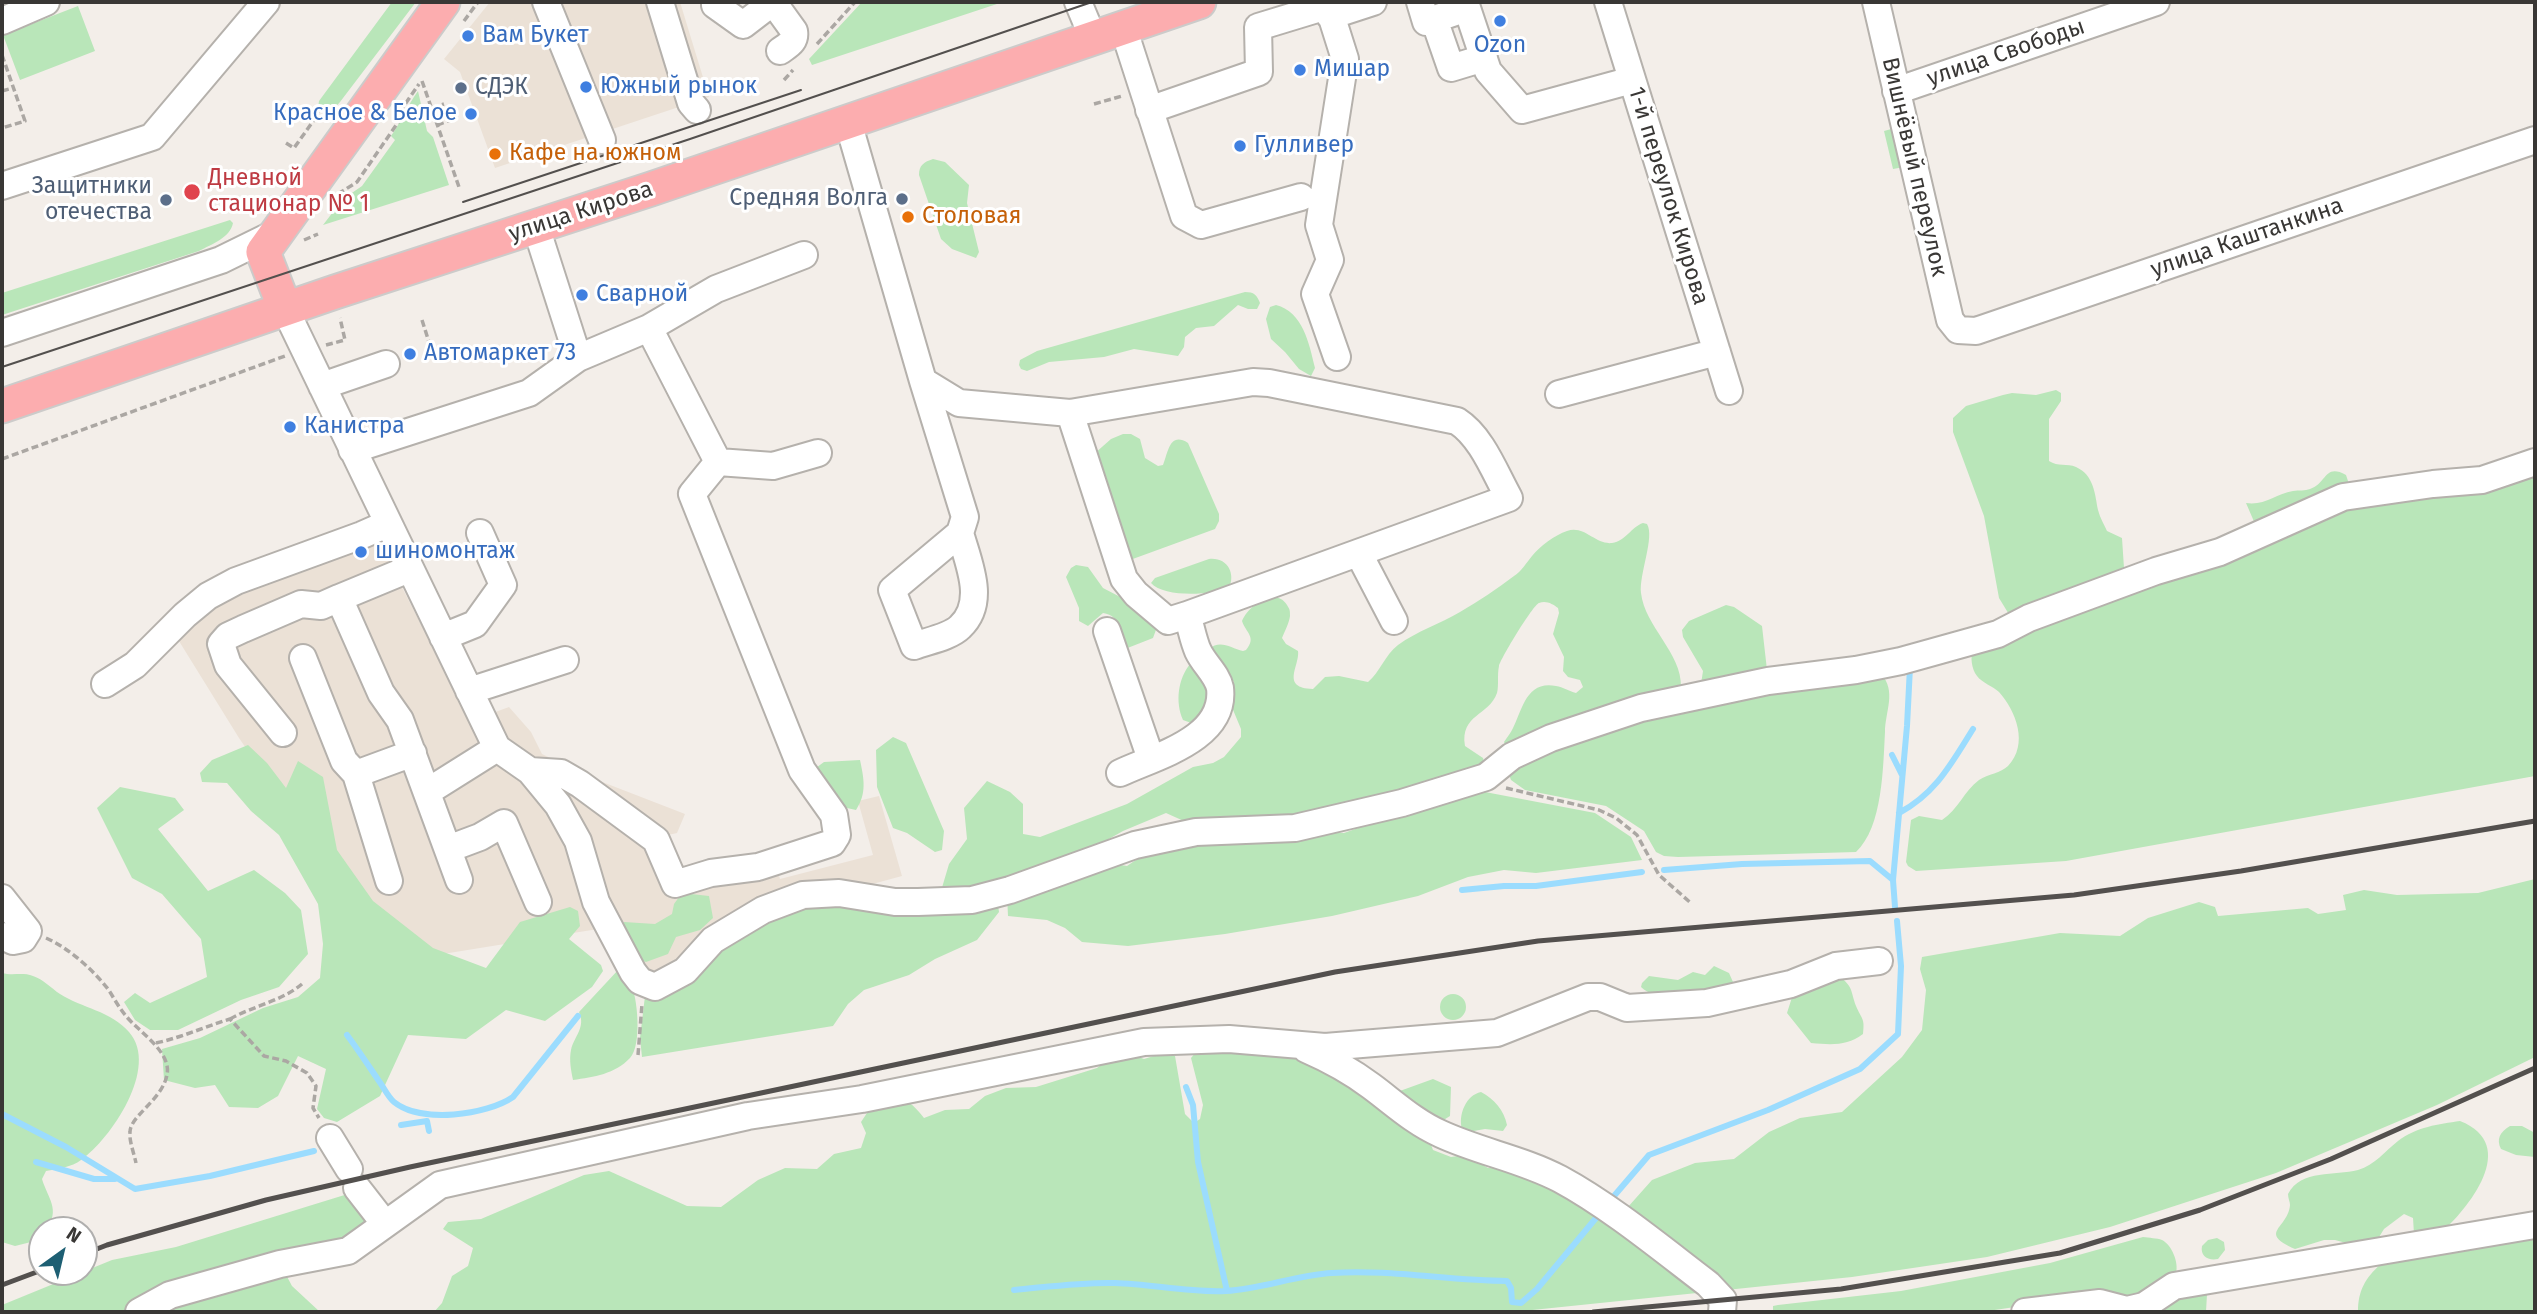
<!DOCTYPE html>
<html>
<head>
<meta charset="utf-8">
<style>
	body { margin:0 }
	#map { position:relative; width:2537px; height:1314px; overflow:hidden; background:#f3eee9; font-family:"Fira Sans",sans-serif }
	canvas { display:block }
	.frame { position:absolute; inset:0; border:4px solid #393735; pointer-events:none }
	.north { position:absolute; left:28px; top:1216px; width:70px; height:70px; box-sizing:border-box; background:#fff; border:2px solid #b0afae; border-radius:50%; rotate:34deg; font-size:19px; font-weight:700; line-height:28px; text-align:center; color:#393735 }
	.north::after { content:''; display:block; margin:auto; width:24px; height:32px; background:#1d5f73; clip-path:polygon(50% 0,100% 100%,50% 72%,0 100%) }
</style>
</head>
<body>
<div id="map">
<canvas width="2537" height="1314"></canvas>
<div class="frame"></div>
<div class="north">N</div>
</div>
<script>
const context = document.querySelector('canvas').getContext('2d');
context.lineJoin = 'round';
function fillPath(path, color) {
  context.fillStyle = color;
  context.fill(path, 'evenodd');
}
function strokePath(path, color, width, dash) {
  context.strokeStyle = color;
  context.lineWidth = width;
  context.lineCap = dash ? 'butt' : 'round';
  context.setLineDash(dash || []);
  context.stroke(path);
}
function drawText(font, color, halo, rows, align = 'center') {
  context.font = font + ' "Fira Sans",sans-serif';
  context.lineWidth = 6;
  context.setLineDash([]);
  context.textBaseline = 'middle';
  context.strokeStyle = halo;
  context.fillStyle = color;
  for (const [text, x, y, turn = 0] of rows) {
    context.save();
    context.translate(x, y);
    context.rotate((+turn || 0) * Math.PI / 180);
    context.textAlign = isNaN(turn) ? turn : align;
    if (halo) context.strokeText(text, 0, 0);
    context.fillText(text, 0, 0);
    context.restore();
  }
}
const built = new Path2D(`
	M490,2h190l29,95 -214,71 -35,-96 -16,-13z
	M376,537l95,184 38,-14 22,25 11,22 50,24 93,36 -8,19 -9,2 19,51 89,-20 4,13 93,-24 -15,-54 21,-5 23,80 -48,13 -192,90 -46,-19 -18,-31 -205,33 -154,-224 -65,-105 22,-19 42,-19 -3,-6z`);
const green = new Path2D(`
	M392,2h24l-76,100 -7,8 -10,2 -5,-4 1,-7z
	M862,2h141l-191,63 -3,-6z
	M78,6l17,45 -75,29 -17,-45z
	M418,91l9,40 6,6 16,48 -126,40 20,-26 19,-13 33,-46 -4,-4c10,-14 16,-30 27,-45z
	M1895,128l9,39 -11,2 -9,-38z
	M933,159l12,3 24,23 -2,18 12,49 -3,6 -24,-9 -11,-10 -22,-64c0,-10 5,-13 14,-16z
	M230,220l3,3c-3,15 -21,21 -34,28l-197,64v-22z
	M1245,292c9,0 12,3 15,11l-3,6h-9l-10,-4 -24,21 -18,2 -11,9 -1,10 -6,9 -44,-7 -30,8 -55,5 -22,9 -6,-2 -2,-4 1,-5 17,-9z
	M1276,305c27,7 33,38 39,63l-4,8 -12,-7 -14,-17 -14,-13 -5,-20 4,-12z
	M2056,390l5,3v8l-12,18v42c9,6 18,2 27,6 18,8 19,27 22,43 2,8 6,14 9,21l15,7 2,30 9,19 129,-47 -16,-37c18,3 30,-9 47,-12 6,-1 12,0 17,-2 17,-5 14,-26 36,-14l4,12 185,-17v306l-469,85 -150,10 -8,-5 -2,-4 5,-42 8,-4 23,4c16,-10 22,-29 37,-40 9,-6 22,-7 29,-14 21,-22 8,-55 -9,-74 -6,-6 -17,-9 -22,-16 -6,-8 -6,-18 -5,-26l38,-34 -11,-18 -15,-82 -31,-84v-14l13,-12 37,-11 9,-2 24,2z
	M1123,434h8l9,5 5,19 13,8 5,-1c5,-11 6,-34 25,-22l31,71v7l-4,8 -85,31 -36,-106 17,-15z
	M1643,523l4,1c8,13 -8,50 -6,69 4,34 41,60 40,94l-175,60 -2,-5c3,-5 7,-9 9,-14 9,-17 13,-48 43,-42 7,1 13,5 20,7l7,-6 -3,-7 -12,-3 -5,-6 1,-14 -11,-23 6,-21 -1,-5c-5,-4 -12,-8 -19,-5 -6,2 -38,55 -40,63 -2,9 0,19 -2,27 -8,23 -37,21 -32,53l18,12 1,4 -2,6 -105,35 -27,-2 -64,16 -100,5 -20,-9 -43,18 -62,35 -86,27 -34,-2 8,-27 18,-25 -3,-31 23,-27 23,11 13,12v30l17,3 87,-33 66,-37 20,-4 11,-6 17,-20v-8l-10,-24 3,-23 -25,-33c11,-10 22,-1 34,2l3,-1c11,-13 0,-17 -4,-29 6,-15 33,-35 45,-16 3,5 3,5 3,11 -1,7 -5,15 -8,22l4,6 12,7c2,15 -18,37 15,38l12,-12 14,-1 29,6c12,-10 17,-27 30,-37 19,-14 42,-21 62,-33 19,-11 37,-23 54,-36 8,-5 12,-13 18,-20 8,-10 23,-21 35,-25 18,-6 28,14 45,12 14,-2 19,-16 31,-20z
	M1209,559c18,-2 27,14 20,29 -17,7 -65,10 -78,-5l4,-5z
	M1076,565l12,2 15,21 25,13 29,26 -4,11 -28,11c-5,-16 -3,-33 -22,-36l-15,13 -9,-5v-13l-13,-31 5,-9z
	M1726,605l8,2 28,19 5,44 -66,14 2,-13 -20,-34 -1,-7 7,-9z
	M1190,664l13,4 7,33 -16,23 -11,-4c-8,-18 -5,-41 7,-56z
	M1881,674c16,17 4,38 4,58 -2,35 -2,95 -29,120l-178,5 -14,-1 -8,-4 -12,-21 -38,-25 -81,-16 -14,-10 -4,-11 75,-35 185,-46z
	M893,737l13,6 38,88 -2,19 -7,2 -28,-19 -14,-5 -16,-41 -1,-37z
	M248,745l19,18 19,25 12,-27 25,16 14,73 36,51 60,47 53,20 34,-46 50,-15 8,4 2,15 -11,13 32,26 2,6 -11,16 -47,34 -39,-11 -40,29 -58,-4 -28,61 -43,26 -13,-4 -7,-9 9,-40 -28,-13 -20,40 -20,12 -29,-1 -14,-22 -20,3 -31,-8 -2,-31 38,-11 63,-30 35,-11 22,-19 3,-34 -5,-40 -39,-69 -28,-24 -24,-28 -25,-1 -2,-9 12,-13z
	M860,760c4,19 7,33 -4,50l-9,-2 -26,-15 -12,-20 15,-11z
	M120,787l55,11 9,12 -26,19 50,62 46,-21 31,23 16,17 7,44 -29,33 -38,13 -63,30h-28l-15,-10 -11,-18 11,-9 15,10 57,-26 -6,-38 -39,-45 -30,-16 -35,-70z
	M1485,792l110,21 36,24 11,23 -106,13 -32,-3 -36,7 -50,19 -86,20 -107,18 -97,12 -46,-4 -17,-14 -18,-8 -39,-4 -1,-21 108,-31 12,2c56,-39 107,-21 170,-26 14,-1 34,-10 47,-7l76,-27z
	M2535,879v178l-98,48 -161,68 -166,54 -123,30 -135,20 -339,35h-1079l8,-9 10,-27 16,-10 5,-18 -30,-19 5,-7 33,-3 103,-44 25,-4 78,35 34,1 37,-27 27,-12 32,1 17,-15 27,-6 5,-15 -5,-11 14,-21c26,-4 33,-4 49,17l21,-8 24,-1 16,-13 21,-8 30,-1 61,-19 19,-15h12l16,6 23,-7 8,4 10,58 9,9 6,-4 3,-14 -12,-47 10,-12 99,12 86,38 47,-17 18,8 -1,29 -24,15 7,19 18,7 14,-2 23,13 34,-1 89,59 41,-46 43,-17 39,-4 35,-27 31,-14 42,-6 60,-55 20,-27 4,-40 -6,-21 2,-12 138,-24 60,3 28,-18 51,-16 16,5 3,9 90,-8 10,6 28,-4 -3,-15 21,-5 33,5 81,-2z
	M682,893l27,3 4,22 -13,12 -24,7 -8,17 -22,8 -16,-6 -11,-22 5,-12 31,2 17,-10 2,-10z
	M811,903l187,2 1,7 -22,28 -42,19 -26,16 -45,15 -16,14 -15,22 -191,31 -2,-19 5,-42 83,-58z
	M1714,966l15,7 4,9 -2,6c-23,4 -71,18 -90,-1l1,-4 7,-7 29,4 15,-8 12,3z
	M619,969c3,4 8,9 11,13 8,14 12,64 0,76 -15,16 -36,19 -57,22 -2,-10 -4,-20 -2,-30 3,-14 15,-22 8,-38z
	M2,973c10,3 21,-1 31,3 10,3 18,12 27,18 22,14 51,17 69,38 31,35 -18,107 -48,128 -9,7 -24,9 -35,11l-4,8c6,20 19,30 4,51h-4l-3,10 -24,6 -13,-4z
	M1839,976c15,12 11,14 17,30 6,14 9,12 7,28 -16,12 -31,11 -52,9l-24,-30 7,-22z
	M1440 1007a13 13 0 1 1 26 0a13 13 0 1 1-26 0Z
	M1481,1092c13,7 23,18 26,33l-4,6 -18,-2 -17,3 -6,-3c-4,-14 4,-34 19,-37z
	M2460,1121c61,24 8,88 -21,114l-25,-1 -1,-16 -9,-4 -20,15 -8,13 -15,5 -26,-7h-11l-29,9c-38,-17 -7,-20 -5,-44 0,-3 -2,-7 -2,-11 13,-25 47,-18 70,-24 17,-5 27,-19 40,-29 18,-14 41,-17 62,-20z
	M2510,1126h12l13,7v24l-19,-2 -15,-6c-5,-10 -1,-17 9,-23z
	M351,1193l39,42 -106,36 8,15 28,26h-318v-7l110,-45 64,-13z
	M2535,1232v80h-177c0,-21 7,-34 23,-48z
	M2143,1237c6,1 14,1 19,3 10,5 17,23 14,33l-44,25h-56l-95,14h-208v-6l5,-1 123,-14 149,-28z
	M2217,1238l7,4 1,8 -7,9c-10,2 -18,-3 -16,-13l6,-6z
	M2207,1294l-1,18h-46l12,-16z`);
const stream = new Path2D(`
	M1892,755l10,20
	M1899,813c37,-20 52,-49 74,-84
	M1664,870l78,-6 128,-3 23,19
	M1462,890l42,-4h32l106,-14
	M1895,907l-2,-27 14,-154 3,-59
	M347,1035c12,16 23,33 34,49 4,6 8,14 13,18 27,22 93,13 119,-5l65,-81
	M1186,1087l7,18 5,57 29,129
	M2,1114l64,33 69,42 75,-13 104,-25
	M401,1125l26,-4 2,10
	M36,1162l58,17h21
	M1614,1196l35,-41 119,-45 92,-41 38,-35 3,-68 -4,-45
	M1014,1290c33,-3 67,-8 101,-7 37,1 74,10 111,8 36,-2 70,-16 106,-18 58,-4 117,8 175,8l4,7 1,14 9,1 16,-14 59,-71`);
const path = new Path2D(`
	M464,21l14,-19
	M817,44l38,-42
	M2,55l23,66 -23,7
	M784,80l9,-10
	M422,81l37,106
	M2,91l11,-3
	M1094,104l28,-8
	M432,108l12,-4
	M437,125l14,-5
	M286,143l8,5 25,-35 -8,-5
	M338,194l19,-12 42,-61 4,-14 16,-23
	M304,240l14,-6
	M422,320l13,41
	M326,345l19,-5 -5,-22
	M2,459l283,-103
	M1506,788l93,22 17,8 21,17 22,40 33,29
	M46,938c23,10 47,32 62,51 6,9 11,19 18,27 13,16 46,36 41,59 -5,25 -37,41 -37,57 -1,9 4,21 6,31
	M230,1019c23,-13 52,-18 72,-35
	M156,1043c27,-6 48,-16 74,-24l34,37 22,5 21,12 9,13 -3,22 6,10
	M638,1055l4,-51`);
const minor = new Path2D(`
	M546,2l56,138
	M660,2l31,101 6,7
	M1078,2l15,36
	M1327,2l18,57 -26,166 11,35 -15,34 22,63
	M1420,2l6,20 41,-14 21,63 34,39 110,-30
	M1608,2l121,389
	M1876,2l74,318 8,10 18,1 559,-191
	M715,5l28,20 30,-23 21,29c2,11 -6,14 -14,20
	M1330,16l43,-14
	M1434,19l17,49 33,-10
	M2,21l44,-19
	M1123,27l61,189 17,9 100,-28
	M1896,91l260,-89
	M1149,110l110,-38 -1,-45 69,-21
	M848,122l75,259 36,22 111,10 183,-31 16,1 188,38c25,16 38,52 52,77l-322,117c4,11 6,25 11,36 6,13 19,23 22,37 6,51 -64,68 -100,85
	M2,186l150,-49 114,-135
	M536,227l42,131
	M285,309l212,439 33,23 31,2 19,11 76,56 19,44 36,-11 47,-6 74,-24 5,-8 -3,-20 -32,-45 -110,-276 26,-32 -69,-134
	M2,333l219,-73 55,-27
	M923,381l42,136 -5,16 -68,57 22,56c13,-5 36,-9 46,-19 27,-25 8,-65 0,-94
	M322,386l64,-22
	M1559,394l158,-42
	M1070,413l54,166 12,15 32,27 19,-6
	M352,450l177,-57 49,-35 71,-30 67,-39 88,-34
	M718,462l55,4 45,-13
	M1359,554l35,67
	M409,569l-70,29 42,95 19,27 59,160
	M1107,631l44,128
	M443,637l32,-13 28,-39 -23,-52
	M303,658l41,103 12,13 33,107
	M105,684l30,-19 50,-50 23,-19 28,-15 126,-46 25,-11
	M469,691l96,-31
	M283,733l-55,-68 -7,-21 7,-8 15,-7 58,-25 20,2 18,-8
	M530,771l28,34 20,36 18,61 37,70 7,9 15,6 30,-16 28,-31 50,-30 40,-15 36,-2 56,9h23l54,-2 38,-10 125,-45 61,-13 99,-4 107,-25 84,-26 26,-21 39,-18 90,-30 127,-27 88,-11 45,-9 97,-27 31,-16 127,-47 64,-19 123,-55 90,-13 49,-4 53,-18
	M356,774l57,-21
	M427,792l70,-44
	M448,849l32,-12 24,-14 34,79
	M2,898l26,33 -5,8 -10,2 -11,-5
	M1306,1049c23,10 45,22 65,37 23,17 43,36 70,48 39,18 81,25 119,45 50,27 102,70 148,105l15,16 -1,12
	M330,1138l19,31
	M357,1188l28,36
	M139,1312l31,-17 110,-31 68,-13 92,-66 308,-69 114,-17 282,-57 85,-3 96,8 172,-14 91,-36h12l27,11 80,-5 84,-19 45,-18 43,-5
	M2025,1312l75,-9 27,7 17,-4 30,-20 361,-61`);
const major = new Path2D(`
	M285,309l-22,-57 180,-250
	M2,406l333,-114 316,-103 548,-187`);
const tram = new Path2D(`
	M463,202l338,-112
	M2,367l688,-228 402,-137`);
const rail = new Path2D(`
	M84,1254l23,-9 159,-45 144,-33 925,-195 203,-31 536,-46 167,-24 294,-50
	M2,1285l40,-15
	M1593,1312l248,-23 219,-36 140,-43 131,-51 204,-91`);
const markers = [
	[1500,21,7,"#3f7fe0"],
	[468,36,7,"#3f7fe0"],
	[1300,70,7,"#3f7fe0"],
	[586,87,7,"#3f7fe0"],
	[461,88,7,"#5c6f8a"],
	[471,114,7,"#3f7fe0"],
	[1240,146,7,"#3f7fe0"],
	[495,154,7,"#e8710a"],
	[192,192,9,"#e0444e"],
	[902,199,7,"#5c6f8a"],
	[166,200,7,"#5c6f8a"],
	[908,217,7,"#e8710a"],
	[582,295,7,"#3f7fe0"],
	[410,354,7,"#3f7fe0"],
	[290,427,7,"#3f7fe0"],
	[361,552,7,"#3f7fe0"]
];
const shopNames = [
	["Вам Букет",482,36],
	["Ozon",1500,46,"center"],
	["Мишар",1314,70],
	["Южный рынок",600,87],
	["Красное & Белое",457,114,"right"],
	["Гулливер",1254,146],
	["Сварной",596,295],
	["Автомаркет 73",424,354],
	["Канистра",304,427],
	["шиномонтаж",375,552]
];
const streetNames = [
	["улица Свободы",2006,53,-19],
	["Вишнёвый переулок",1914,167,77],
	["1-й переулок Кирова",1668,196,73],
	["улица Кирова",581,212,-18],
	["улица Каштанкина",2247,238,-19]
];
const serviceNames = [
	["СДЭК",475,88,"left"],
	["Защитники",152,187],
	["отечества",152,213],
	["Средняя Волга",888,199]
];
const foodNames = [
	["Кафе на южном",509,154],
	["Столовая",922,217]
];
const healthNames = [
	["Дневной",208,179],
	["стационар № 1",208,205]
];
fillPath(built, '#ebe1d6');
fillPath(green, '#b9e6b9');
strokePath(stream, '#9bdcfe', 6);
strokePath(minor, '#b5b1ac', 30);
strokePath(major, '#cccbca', 37);
strokePath(path, '#aba7a3', 3.5, [7, 3.5]);
strokePath(minor, '#fff', 26);
strokePath(major, '#fcadaf', 33);
strokePath(tram, '#53504e', 2);
strokePath(rail, '#53504e', 5);
for (const [x, y, r, color] of markers) {
  const dot = new Path2D();
  dot.arc(x, y, r, 0, 2 * Math.PI);
  context.fillStyle = color;
  context.fill(dot);
  strokePath(dot, '#fff', 2.5);
}
drawText('23px', '#366cbe', '#fff', shopNames, 'left');
drawText('23px', '#393735', '#fff', streetNames);
drawText('23px', '#4e5e75', '#fff', serviceNames, 'right');
drawText('23px', '#c56008', '#fff', foodNames, 'left');
drawText('23px', '#be3a42', '#fff', healthNames, 'left');
</script>
</body>
</html>
